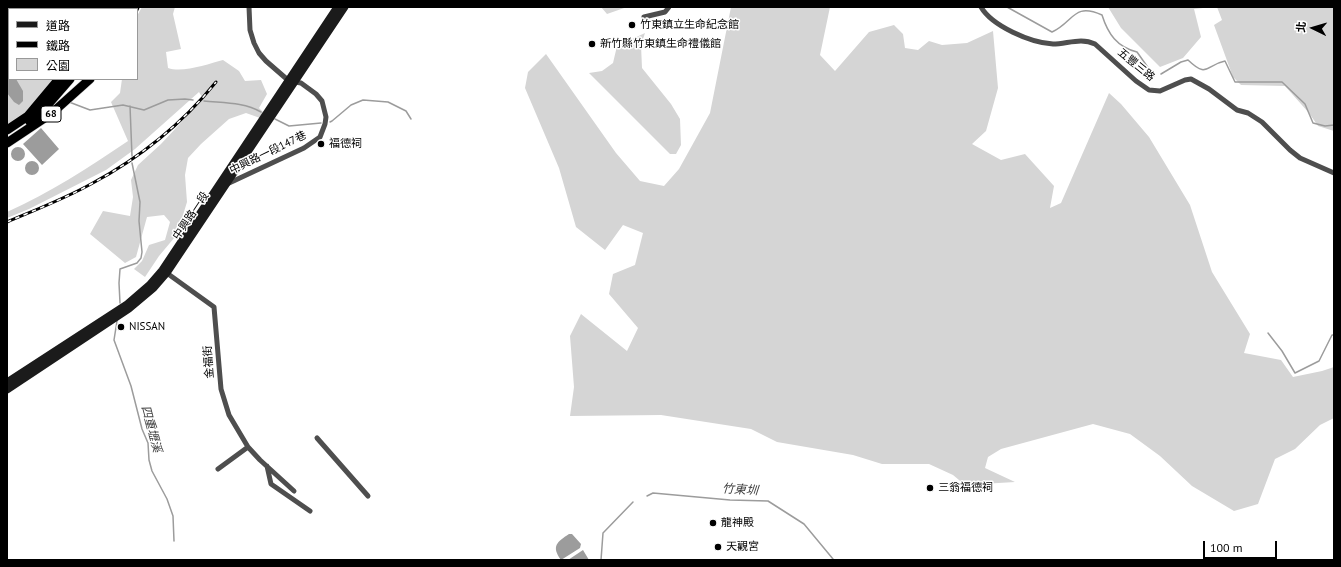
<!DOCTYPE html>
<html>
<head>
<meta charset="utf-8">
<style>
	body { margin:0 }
	#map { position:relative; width:1341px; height:567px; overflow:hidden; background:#fff; font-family:"PT Sans","Noto Sans TC",sans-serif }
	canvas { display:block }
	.frame { position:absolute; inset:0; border:8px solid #000; pointer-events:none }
	.legend { position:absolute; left:8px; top:8px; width:130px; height:72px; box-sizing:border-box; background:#fff; border:1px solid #999; margin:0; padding:5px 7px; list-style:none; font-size:12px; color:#000 }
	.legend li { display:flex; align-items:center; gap:8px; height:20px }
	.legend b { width:20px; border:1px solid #999 }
	.north { position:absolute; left:1293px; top:8px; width:40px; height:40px; -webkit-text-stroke:3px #fff; paint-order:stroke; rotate:275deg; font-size:11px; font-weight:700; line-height:16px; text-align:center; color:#000 }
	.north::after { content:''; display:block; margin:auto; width:14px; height:18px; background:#000; clip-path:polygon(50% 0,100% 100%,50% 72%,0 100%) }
	.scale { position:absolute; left:1203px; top:541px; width:74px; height:18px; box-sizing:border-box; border:2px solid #000; border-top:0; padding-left:5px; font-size:12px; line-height:14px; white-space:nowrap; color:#000; -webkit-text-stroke:3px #fff; paint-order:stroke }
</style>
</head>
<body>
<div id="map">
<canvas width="1341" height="567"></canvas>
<div class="frame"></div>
<ul class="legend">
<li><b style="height:5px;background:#1b1b1b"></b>道路</li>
<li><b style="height:5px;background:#000"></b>鐵路</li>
<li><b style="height:11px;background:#d5d5d5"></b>公園</li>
</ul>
<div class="north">北</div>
<div class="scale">100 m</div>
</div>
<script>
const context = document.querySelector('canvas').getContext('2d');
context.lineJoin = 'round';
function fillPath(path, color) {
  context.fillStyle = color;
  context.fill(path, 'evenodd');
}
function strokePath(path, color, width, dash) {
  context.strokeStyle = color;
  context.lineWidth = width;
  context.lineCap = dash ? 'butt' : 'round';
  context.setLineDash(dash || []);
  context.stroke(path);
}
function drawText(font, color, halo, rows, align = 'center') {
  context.font = font + ' "PT Sans","Noto Sans TC",sans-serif';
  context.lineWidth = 3;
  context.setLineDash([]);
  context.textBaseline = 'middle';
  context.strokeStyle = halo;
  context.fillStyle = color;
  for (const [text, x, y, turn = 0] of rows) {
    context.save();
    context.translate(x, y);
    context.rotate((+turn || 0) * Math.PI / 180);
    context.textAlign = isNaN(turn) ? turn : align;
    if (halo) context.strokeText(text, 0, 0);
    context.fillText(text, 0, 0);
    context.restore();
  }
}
const green = new Path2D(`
	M10,7h86l-1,2h-86v70h46l-29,35 -19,13v-118z
	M142,7h33l-2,7 8,35 -15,3 2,16c15,5 40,-4 55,-8l16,11 6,10 16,-1 6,14 -8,14 5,5 -4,5 -14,-5 -17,6 -28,25 -13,14 -3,17 2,27 -4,13 2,10 -26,31 -14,21 -11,-8 8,-8 7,-16 16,-5 5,-18 -6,-7 -17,2 -11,40 -11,6 -35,-29 13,-23 27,5 3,-19 -2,-17 7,-15 23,-21 42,-45 -4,-7 -64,57 -29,21 -77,39 -22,9v-6c43,-19 82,-45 121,-71l-17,-39 9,-9 2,-14h15v-63z
	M601,7h26l-20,7z
	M731,7h99l-10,48 15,16 34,-39 25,-7 9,9 2,14 13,2 11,-9 13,4 25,-2 26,-12 5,57 -12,43 -14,13 29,16 24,-6 29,32 -4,22 11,-5 48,-110 12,11 28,33 41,68 22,67 38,62 -6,19 37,7 12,17 29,-6 12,-4v51l-14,7 -25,24 -20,10 -17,45 -24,7 -42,-25 -32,-30 -30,-22 -37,-10 -92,25 -13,8 -3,11 30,14 -50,3 -12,-10 -24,-11h-47l-29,-9 -76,-13 -26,-13 -90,-14 -91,1 4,-29 -4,-51 11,-22 46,37 11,-23 -29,-34 4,-20 22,-9 8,-32 -20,-8 -18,25 -29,-23 -17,-59 -34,-80 3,-16 18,-18 70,99 24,28 24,5 15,-17 31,-56z
	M1108,7h104l-18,2 7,28 -18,21 -23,9 -39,-39z
	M1217,7h117v124l-16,-5 -9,-13 -24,-27 -44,-1 -8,-8 -19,-52 8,-5z
	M645,33l-4,12 1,23 29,36 9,15 1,26 -5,9h-6l-81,-81 13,-2 11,-8 4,-17z`);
const water = new Path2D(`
	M9,64v15h7l7,12v10l-4,4 -5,-3 -7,-9v-27z
	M41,128l18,21 -17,16 -19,-21z
	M11 154a7 7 0 1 1 14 0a7 7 0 1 1-14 0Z
	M25 168a7 7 0 1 1 14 0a7 7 0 1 1-14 0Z
	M569,534h3l9,10 -1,4 -19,12c-10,-14 -4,-18 8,-26z
	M583,550l6,10h-21z`);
const stream = new Path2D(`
	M1007,7l45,25c22,-10 21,-30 50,-17 6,19 15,32 35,37l17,24
	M1161,74l20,-12 7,-2c20,19 17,5 37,1l10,21h47l23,22 8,19 12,3 9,-1
	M204,101c19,2 40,1 57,11
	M69,102l21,8 33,-5 21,5 24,-10 17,-1 8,1
	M130,106l2,50
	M275,119l14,7 32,-3
	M330,122l2,-1 19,-16 12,-5 25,2 18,9 5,8
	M120,303l-1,-20 1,-14 17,-6 4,-5 1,-6 -3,-31 1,-19 -8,-39
	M117,321l-3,19 17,46 11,43 6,14 1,17 3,11 15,28 6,17 1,25
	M1268,333l14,18 13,22 24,-12 13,-26h2
	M647,496l6,-3 77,7 38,1 36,23 29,35
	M601,560l2,-27 30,-31`);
const minor = new Path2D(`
	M981,7c11,19 50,36 72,37 14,0 28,-7 42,0l41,37 13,9 11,1 25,-11 6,-1 18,10 28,21 11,3 14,9 28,28 10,8 34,15
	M644,17l21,-5 4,-5
	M227,184l77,-36 16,-11 5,-13 1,-7 -4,-16 -6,-7 -15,-11 -12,-2 -23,-20 -7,-8 -5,-10 -4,-13 -1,-23
	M164,271l50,36 7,82 8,26 19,32 12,13 34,31
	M317,438l51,58
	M267,466l4,18 39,27
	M218,469l30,-22`);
const secondary = new Path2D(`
	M7,382l120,-78 22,-19 13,-15 175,-263
	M7,390l122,-81 25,-21 13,-15 178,-266`);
const trunk = new Path2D(`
	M104,9l2,-2
	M113,9l1,-2
	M134,9l1,-2
	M30,122l7,-5 33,-38
	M7,130l21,-14 31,-37
	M7,143l45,-30 38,-34`);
const rail = new Path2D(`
	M7,222c28,-12 57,-23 84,-38 47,-25 91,-60 125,-102`);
const markers = [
	[632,25,4,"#000"],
	[592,44,4,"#000"],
	[321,144,4,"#000"],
	[121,327,4,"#000"],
	[930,488,4,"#000"],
	[713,523,4,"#000"],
	[718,547,4,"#000"]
];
const shields = [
	[51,114,20]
];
const shieldNames = [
	["68",51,114]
];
const poiNames = [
	["竹東鎮立生命紀念館",640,25],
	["新竹縣竹東鎮生命禮儀館",600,44],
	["福德祠",329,144],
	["NISSAN",129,327],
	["三翁福德祠",938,488],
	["龍神殿",721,523],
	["天觀宮",726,547]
];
const streetNames = [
	["五豐三路",1136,65,39],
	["中興路一段147巷",268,153,-26],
	["中興路一段",191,216,-56],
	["金福街",209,362,-94]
];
const waterNames = [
	["四重壢溪",151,429,75],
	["竹東圳",740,490,4]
];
fillPath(green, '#d5d5d5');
fillPath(water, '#9c9c9c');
strokePath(stream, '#9c9c9c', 1.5);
strokePath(trunk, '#dbdbdb', 10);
strokePath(minor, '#4e4e4e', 5);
strokePath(secondary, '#1b1b1b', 7);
strokePath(trunk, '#000', 9);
strokePath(rail, '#000', 3);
strokePath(rail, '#fff', 1.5, [4.5]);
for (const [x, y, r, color] of markers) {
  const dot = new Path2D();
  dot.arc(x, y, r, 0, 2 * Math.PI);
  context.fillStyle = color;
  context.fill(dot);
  strokePath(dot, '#fff', 1.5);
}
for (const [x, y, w] of shields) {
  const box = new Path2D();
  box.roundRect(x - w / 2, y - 8, w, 16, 3);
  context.fillStyle = '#fff';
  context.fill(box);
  strokePath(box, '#000', 1);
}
drawText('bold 10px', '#000', null, shieldNames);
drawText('11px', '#000', '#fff', poiNames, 'left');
drawText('11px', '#000', '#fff', streetNames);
drawText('italic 12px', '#3d3d3d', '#fff', waterNames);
</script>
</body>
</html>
